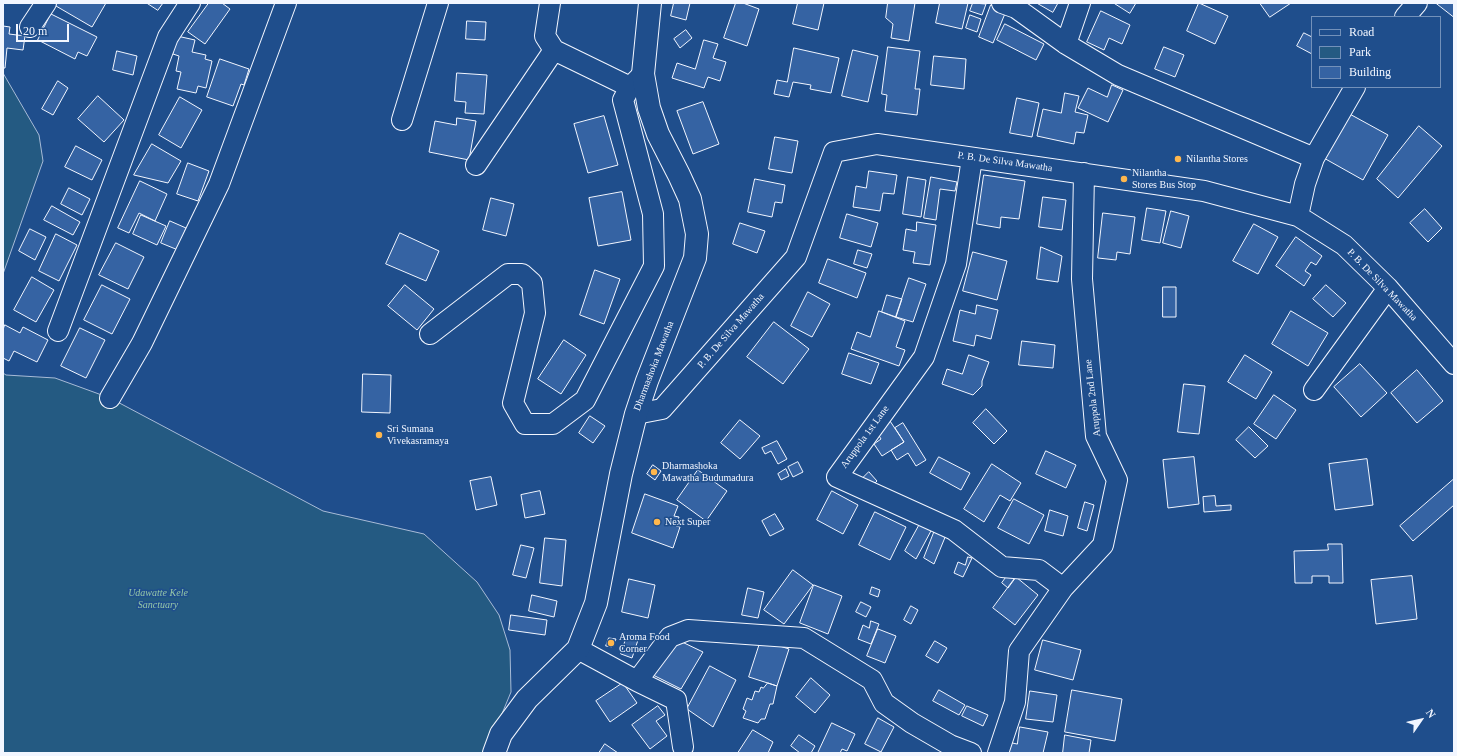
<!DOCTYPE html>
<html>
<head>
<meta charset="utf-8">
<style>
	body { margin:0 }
	#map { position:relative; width:1457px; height:756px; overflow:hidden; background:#1f4e8c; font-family:"Times New Roman",serif }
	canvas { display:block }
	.frame { position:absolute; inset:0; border:4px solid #f2f6ff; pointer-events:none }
	.legend { position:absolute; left:1311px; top:16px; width:130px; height:72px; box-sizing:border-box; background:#1f4e8c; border:1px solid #7391ba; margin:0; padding:5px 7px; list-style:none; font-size:12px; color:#f2f6ff }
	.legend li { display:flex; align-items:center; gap:8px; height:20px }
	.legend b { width:20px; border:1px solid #7391ba }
	.north { position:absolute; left:1401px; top:700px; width:40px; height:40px; -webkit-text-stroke:3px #1f4e8c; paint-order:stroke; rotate:56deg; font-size:11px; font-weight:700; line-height:16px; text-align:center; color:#f2f6ff }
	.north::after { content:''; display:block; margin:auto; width:14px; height:18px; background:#f2f6ff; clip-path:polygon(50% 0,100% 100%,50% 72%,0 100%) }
	.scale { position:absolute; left:16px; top:24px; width:53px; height:18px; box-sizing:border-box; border:2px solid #f2f6ff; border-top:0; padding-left:5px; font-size:12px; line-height:14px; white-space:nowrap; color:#f2f6ff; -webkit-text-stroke:3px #1f4e8c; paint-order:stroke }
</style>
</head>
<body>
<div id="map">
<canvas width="1457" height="756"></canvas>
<div class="frame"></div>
<ul class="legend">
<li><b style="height:5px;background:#1f4e8c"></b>Road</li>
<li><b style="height:11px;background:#245a82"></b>Park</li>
<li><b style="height:11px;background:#3563a3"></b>Building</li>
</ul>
<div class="north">N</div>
<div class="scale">20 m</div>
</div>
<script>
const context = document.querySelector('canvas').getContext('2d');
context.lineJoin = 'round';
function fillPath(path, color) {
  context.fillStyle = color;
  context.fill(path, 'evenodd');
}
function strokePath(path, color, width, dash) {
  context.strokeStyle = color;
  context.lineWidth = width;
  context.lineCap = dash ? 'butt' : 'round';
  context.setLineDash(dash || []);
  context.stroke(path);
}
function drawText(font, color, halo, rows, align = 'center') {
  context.font = font + ' "Times New Roman",serif';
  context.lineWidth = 3;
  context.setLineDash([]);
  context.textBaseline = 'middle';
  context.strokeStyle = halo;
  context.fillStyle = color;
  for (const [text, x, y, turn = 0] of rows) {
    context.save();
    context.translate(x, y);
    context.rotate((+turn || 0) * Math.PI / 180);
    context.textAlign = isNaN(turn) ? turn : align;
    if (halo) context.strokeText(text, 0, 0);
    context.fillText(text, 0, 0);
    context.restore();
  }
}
const green = new Path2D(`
	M3,73l36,62 4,26 -40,113z
	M3,373l3,2 49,3 55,20 213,113 101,23 53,48 22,33 11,35 1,42 -17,41 -6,20h-485z`);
const building = new Path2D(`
	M57,3h49l-14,24 -36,-21z
	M147,3h16l-5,7z
	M209,3h13l8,6 -25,35 -17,-12z
	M674,3h16l-4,17 -15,-4z
	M736,3h7l16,6 -12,37 -23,-8z
	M798,3h26l-6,27 -25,-6z
	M888,3h27l-6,38 -18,-3 2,-14 -7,-6z
	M940,3h28l-6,26 -26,-6z
	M973,3l13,1 -4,11 -12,-4z
	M1037,3h21l-5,9z
	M1114,3h22l-6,10z
	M1199,3l29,13 -13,28 -28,-13z
	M1260,3h31l-21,14z
	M1436,3h18v14z
	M991,5l15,6 -13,32 -14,-6z
	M1101,11l29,14 -8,19 -13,-6 -5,12 -17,-8z
	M51,14l46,23 -10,19 -9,-4 -3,7 -37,-19z
	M970,15l11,4 -4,13 -11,-4z
	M467,21l19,1 -1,18 -19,-1z
	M1005,24l39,20 -8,16 -39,-20z
	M3,26l7,1 -1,7 16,2 -2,14 -16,-2 -2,20h-2z
	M686,30l6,8 -12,10 -6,-9z
	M1304,33l8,4v17l-15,-8z
	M177,36l18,4 -3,12 14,3 -1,4 7,2 -6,27 -8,-2 -2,7 -19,-4 4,-17 -5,-1 3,-15 -6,-2z
	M704,40l14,4 -5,14 13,4 -6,19 -12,-4 -4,11 -32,-10 5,-15 18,6z
	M888,47l32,4 -5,38h5l-3,26 -32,-4 2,-16 -5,-1z
	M1164,47l20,8 -9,22 -20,-8z
	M794,48l45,10 -8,35 -21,-4 1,-4 -18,-3 -4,15 -15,-3 3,-14 10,2z
	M853,50l25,6 -10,46 -26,-6z
	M117,51l20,5 -4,19 -20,-5z
	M934,56l32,3 -2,30 -33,-4z
	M220,59l29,10 -5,16 -3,-1 -8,22 -26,-9z
	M457,73l30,2 -3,39 -19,-1 1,-11 -11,-1z
	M58,81l10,7 -15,27 -11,-6z
	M1112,85l11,5 -15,32 -30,-14 10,-20 19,9z
	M1065,93l14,3 -4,16 13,3 -4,18 -8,-1 -2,12 -37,-8 6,-27 18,4z
	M98,96l26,24 -20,22 -26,-23z
	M180,97l22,13 -21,38 -22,-13z
	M1017,98l22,5 -7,34 -22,-4z
	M703,102l16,42 -26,10 -16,-43z
	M1346,112l42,23 -25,45 -41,-23z
	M604,116l14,49 -30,8 -14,-49z
	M457,118l19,3 -7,39 -40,-8 6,-31 21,4z
	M1419,126l23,20 -44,52 -21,-19z
	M775,137l23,4 -6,32 -23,-4z
	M152,144l29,17 -13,22 -34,-8z
	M76,146l26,14 -10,20 -27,-13z
	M188,163l21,8 -11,30 -21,-7z
	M869,171l28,4 -3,19 -11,-1 -3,18 -27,-4 3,-21 10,2z
	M984,175l41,6 -6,38 -18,-2 -1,11 -23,-4z
	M908,177l18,3 -5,37 -18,-3z
	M931,177l26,5 -2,9 -15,-2 -4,31 -12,-2z
	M755,179l30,6 -3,18 -7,-1 -3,15 -24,-5z
	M140,181l27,13 -12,27 -16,-8 -10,20 -11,-5z
	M69,188l21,11 -8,16 -21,-11z
	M622,192l9,48 -33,6 -9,-48z
	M1043,197l23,3 -4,30 -23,-3z
	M491,198l23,6 -8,32 -23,-6z
	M52,206l28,16 -7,13 -29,-15z
	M1147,208l19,3 -6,32 -18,-3z
	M1425,209l17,19 -14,14 -18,-19z
	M1171,211l18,5 -8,32 -18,-5z
	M1103,213l32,4 -5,37 -13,-2 -1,8 -18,-2z
	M847,214l31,9 -7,24 -31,-9z
	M141,215l25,11 -9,19 -24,-11z
	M170,221l16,7 -8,22 -17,-7z
	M917,222l19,3 -6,40 -17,-2 2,-11 -12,-2 3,-21 10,2z
	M740,223l25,8 -8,22 -24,-9z
	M1254,224l24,13 -20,37 -25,-13z
	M30,229l16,8 -11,23 -16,-9z
	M400,233l39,18 -13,30 -40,-17z
	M56,234l21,11 -18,36 -20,-10z
	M1296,237l26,19 -6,9 -5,-3 -6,9 6,4 -7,11 -28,-20z
	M116,243l28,14 -16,32 -29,-14z
	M1041,247l21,9 -4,26 -21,-3z
	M858,250l14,4 -5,14 -13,-4z
	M973,252l34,9 -10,39 -34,-9z
	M828,259l38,14 -9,25 -38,-15z
	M595,270l25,9 -16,45 -24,-9z
	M32,277l22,13 -18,32 -22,-12z
	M909,278l17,6 -13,38 -17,-5z
	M102,285l28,14 -18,35 -28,-14z
	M405,285l29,24 -17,21 -29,-24z
	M1326,285l20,18 -13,14 -20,-18z
	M1163,287h13v30h-13z
	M808,292l22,12 -18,33 -21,-11z
	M887,295l15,4 -6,18 -14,-5z
	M977,305l21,5 -7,29 -15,-4 -2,11 -21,-5 7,-31 15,4z
	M879,311l26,10 -9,26 9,3 -6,16 -48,-17 6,-17 13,5z
	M1291,311l37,22 -20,33 -36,-22z
	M774,322l35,27 -26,35 -36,-27z
	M5,325l15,8 3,-6 25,13 -11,22 -23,-11 -5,10 -6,-3v-28z
	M80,328l25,12 -19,38 -25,-12z
	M564,340l22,15 -25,39 -23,-15z
	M1022,341l33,4 -2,23 -34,-3z
	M849,353l30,10 -8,21 -29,-10z
	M969,355l20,7 -7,19v5l-9,9 -31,-11 5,-15 15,5z
	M1245,355l27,17 -16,27 -28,-17z
	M1360,364l27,29 -26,24 -27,-30z
	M1417,370l26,31 -26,22 -26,-30z
	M363,374l28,1 -1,38 -28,-1z
	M1184,384l21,2 -6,48 -21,-2z
	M1274,395l22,15 -20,29 -22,-15z
	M986,409l21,22 -13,13 -21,-21z
	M590,416l15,10 -12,17 -14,-10z
	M740,420l20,16 -20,23 -19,-16z
	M890,421l14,21 -22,14 -8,-12 7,-5 -5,-8z
	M903,423l23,37 -10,6 -8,-13 -11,7 -6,-10 13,-8 -9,-14z
	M1249,427l19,19 -13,12 -19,-18z
	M777,441l10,18 -9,5 -7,-13 -6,3 -3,-6z
	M1046,451l30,14 -10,23 -30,-14z
	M939,457l31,16 -9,17 -31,-17z
	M1194,457l5,47 -31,4 -5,-48z
	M1367,459l6,46 -38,5 -6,-46z
	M798,462l5,10 -10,5 -5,-10z
	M992,464l29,19 -11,18 -10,-6 -16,27 -20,-13z
	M653,465l8,6 -6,9 -8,-6z
	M786,469l3,7 -8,4 -3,-6z
	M698,470l29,21 -21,30 -29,-21z
	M869,472l8,9 -6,6 -8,-9z
	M491,477l6,28 -21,5 -6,-29z
	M1454,479v26l-41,36 -13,-15z
	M540,491l5,23 -20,4 -4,-23z
	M832,491l26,14 -15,29 -26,-14z
	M645,494l33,12 -4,10 5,1 -3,9 4,1 -7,21 -41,-15z
	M1215,496l1,10 15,-1v5l-27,2 -1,-15z
	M1014,499l30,16 -15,29 -31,-16z
	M1085,502l9,3 -7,26 -9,-3z
	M1050,510l18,6 -5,20 -18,-5z
	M875,512l31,15 -16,33 -31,-15z
	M775,514l9,15 -14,7 -8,-15z
	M921,522l11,7 -16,30 -11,-8z
	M935,530l11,5 -12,29 -10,-6z
	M545,538l21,2 -4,46 -22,-3z
	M1328,544h14l1,39h-14v-7h-17v7h-17l-1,-32 34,-1z
	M521,545l13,3 -8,30 -13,-3z
	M968,557l4,1 -9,19 -9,-4 4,-11 7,3z
	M793,570l20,15 -29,39 -20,-14z
	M1010,572l6,5 -8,11 -6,-5z
	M1412,576l5,43 -41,5 -5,-44z
	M1016,577l22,18 -23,30 -22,-17z
	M629,579l26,6 -7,33 -26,-6z
	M814,585l28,11 -14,38 -28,-11z
	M872,587l8,3 -2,7 -8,-3z
	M748,588l16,4 -6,26 -16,-3z
	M532,595l25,6 -3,16 -25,-6z
	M861,602l10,5 -5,10 -10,-5z
	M911,606l7,4 -7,14 -7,-4z
	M511,615l36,5 -2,15 -36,-5z
	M871,621l8,3 -8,20 -13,-5 5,-14 6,3z
	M878,629l18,7 -11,27 -18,-7z
	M627,636l11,4 -6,18 -11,-4z
	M609,638l7,1 -4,8 -6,-1z
	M761,640l28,9 -12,37 -28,-9z
	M1043,640l38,10 -8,30 -38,-10z
	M680,641l23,11 -22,37 -28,-14z
	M935,641l12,7 -9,15 -12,-7z
	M710,666l26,14 -23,47 -26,-18z
	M811,678l19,17 -15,18 -19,-16z
	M623,683l14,20 -27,19 -14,-21z
	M768,683l9,3 -4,18h-3l-5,15h-4l-3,4 -15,-5 3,-7 -3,-2 4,-11 5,2 3,-9 4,1 2,-5 2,1z
	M939,690l26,15 -6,10 -26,-14z
	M1072,690l50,9 -7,42 -50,-9z
	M1030,691l27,4 -4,27 -27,-3z
	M658,706l7,9 -9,6 11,15 -17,13 -18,-24z
	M967,706l21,9 -5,11 -21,-10z
	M878,718l16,9 -13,25 -16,-8z
	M832,723l23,11 -8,17 -5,-2 -2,4h-22z
	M1020,727l28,5 -5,21h-37l2,-11 9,2z
	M753,730l20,12 -5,11h-30z
	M799,735l16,11 -4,7h-11l-9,-7z
	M1065,735l26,5 -2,13h-26z
	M605,744l13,9h-19z`);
const minor = new Path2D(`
	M550,3l-5,33 9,14 76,37
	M1002,3l14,5 50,36 52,31 196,83
	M1405,17l12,-14
	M30,27l16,-24
	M1066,44l14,-41
	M402,120l36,-117
	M972,158l-16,106 -32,93 -87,120 117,53 48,37 37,3 24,18
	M476,165l78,-115
	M1298,216l7,-32 9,-26 41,-71
	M58,331l110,-294 22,-34
	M430,334l78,-60h14l10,9 3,30 -22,90 12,21h28l32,-24 69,-134 -1,-52 -30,-114 7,-13 13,-13
	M1314,390l74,-102
	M110,398l32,-55 77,-159 67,-181
	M636,414l26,-5 134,-152 38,-105 43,-8 327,47 94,25 46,29 44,43 66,76
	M578,649l59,32 33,-44 18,-7 116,8 68,42 12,23 28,20 38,22 21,8
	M637,681l39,19 7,47
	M998,753l17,-51 4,-51 44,-63 40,-43 14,-65 -21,-44 -14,-157 2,-106`);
const major = new Path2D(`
	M494,753l7,-19 26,-35 51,-50 18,-46 25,-129 15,-60 11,-33 48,-123 2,-24 -7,-35 -11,-24 -21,-41 -9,-26 -6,-34 7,-71`);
const markers = [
	[1178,159,4,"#ffb74d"],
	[1124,179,4,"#ffb74d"],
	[379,435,4,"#ffb74d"],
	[654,472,4,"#ffb74d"],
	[657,522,4,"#ffb74d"],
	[611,643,4,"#ffb74d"]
];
const poiNames = [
	["Nilantha Stores",1186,159],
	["Nilantha",1132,173],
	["Stores Bus Stop",1132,185],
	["Sri Sumana",387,429],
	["Vivekasramaya",387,441],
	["Dharmashoka",662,466],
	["Mawatha Budumadura",662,478],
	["Next Super",665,522],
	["Aroma Food",619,637],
	["Corner",619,649]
];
const streetNames = [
	["P. B. De Silva Mawatha",1005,162,8],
	["P. B. De Silva Mawatha",1382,285,46],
	["P. B. De Silva Mawatha",731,331,-49],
	["Dharmashoka Mawatha",654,366,-69],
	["Aruppola 2nd Lane",1093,398,-97],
	["Aruppola 1st Lane",865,437,-54]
];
const parkNames = [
	["Udawatte Kele",158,593],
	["Sanctuary",158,605]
];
fillPath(green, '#245a82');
strokePath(green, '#a8bbd7', 1);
fillPath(building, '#3563a3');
strokePath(building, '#f2f6ff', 1);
strokePath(minor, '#f2f6ff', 22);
strokePath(major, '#f2f6ff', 24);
strokePath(minor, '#1f4e8c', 20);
strokePath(major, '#1f4e8c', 22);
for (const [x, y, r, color] of markers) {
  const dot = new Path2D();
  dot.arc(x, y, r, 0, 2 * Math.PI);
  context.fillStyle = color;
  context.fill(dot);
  strokePath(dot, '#1f4e8c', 1.5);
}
drawText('10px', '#f2f6ff', '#1f4e8c', poiNames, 'left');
drawText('10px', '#f2f6ff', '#1f4e8c', streetNames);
drawText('italic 10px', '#97c8a6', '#1f4e8c', parkNames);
</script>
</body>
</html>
